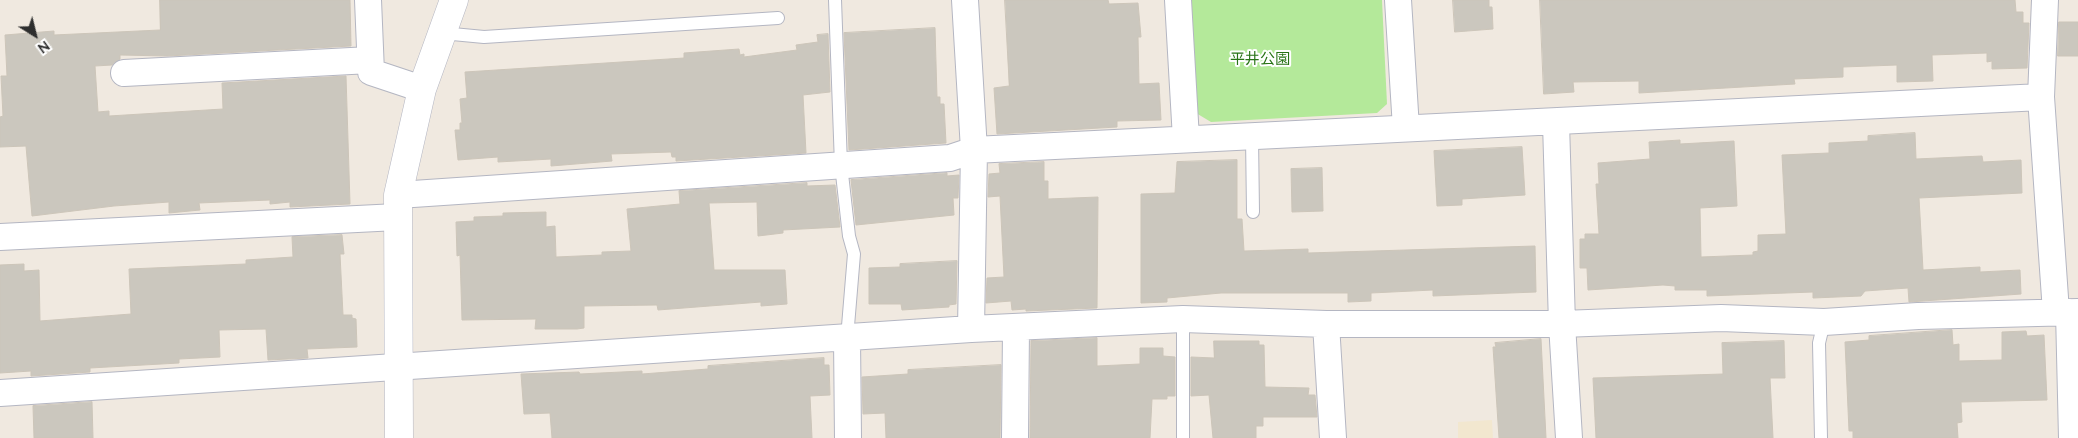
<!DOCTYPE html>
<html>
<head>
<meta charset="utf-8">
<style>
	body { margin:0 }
	#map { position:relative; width:2078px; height:438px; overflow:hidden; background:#f0e9e0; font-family:Mulish,sans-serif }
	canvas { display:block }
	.north { position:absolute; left:10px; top:10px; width:50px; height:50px; -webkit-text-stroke:4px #fff; paint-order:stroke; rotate:144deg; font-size:14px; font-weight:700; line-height:20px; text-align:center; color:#2e2e2e }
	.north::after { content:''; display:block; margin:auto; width:18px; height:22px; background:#2e2e2e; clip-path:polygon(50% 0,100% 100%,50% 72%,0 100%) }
</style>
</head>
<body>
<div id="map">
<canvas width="2078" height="438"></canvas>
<div class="north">N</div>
</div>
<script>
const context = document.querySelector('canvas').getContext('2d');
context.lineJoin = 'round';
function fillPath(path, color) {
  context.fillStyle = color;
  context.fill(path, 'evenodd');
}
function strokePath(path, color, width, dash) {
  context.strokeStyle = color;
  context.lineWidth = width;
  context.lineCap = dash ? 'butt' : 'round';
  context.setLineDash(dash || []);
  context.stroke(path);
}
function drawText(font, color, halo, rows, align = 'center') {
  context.font = font + ' Mulish,"Noto Sans JP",sans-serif';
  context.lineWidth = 4;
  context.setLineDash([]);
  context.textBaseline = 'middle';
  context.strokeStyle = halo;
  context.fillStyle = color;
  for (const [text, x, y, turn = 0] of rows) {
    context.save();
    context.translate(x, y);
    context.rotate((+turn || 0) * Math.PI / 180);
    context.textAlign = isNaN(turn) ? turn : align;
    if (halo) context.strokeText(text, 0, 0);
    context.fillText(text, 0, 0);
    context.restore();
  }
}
const education = new Path2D(`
	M1492,420l1,18h-35v-16z`);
const green = new Path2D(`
	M1191,0h191l5,104 -10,9 -166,9 -15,-9z`);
const building = new Path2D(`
	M160,0h190l1,46 -184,10 -47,-1v4l-8,6 -17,1 3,46 11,-1v5l114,-7 -1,-26 124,-7 4,128 -60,3v-5l-20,2v-4l-71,3 1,7 -31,3v-11l-55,4 -82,10 -6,-70 -26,1v-30l3,-1 -2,-40h6l-2,-41 49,-4v4l106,-5z
	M1005,0h103l1,4 29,-1 3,34h-3l1,47 20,-1 2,37 -44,1v6l-120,7 -3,-46 15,-2z
	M1453,0h36v7h3l1,22 -38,3z
	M1540,0h475l1,12h7v11h6l-2,45 -35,1v-8l-5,1v-9l-55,2 1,26 -36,1v-17l-54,2v10l-49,2 1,5 -156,9v-12l-66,1 1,10 -30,2z
	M2059,22h19v34h-20z
	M935,28l2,69h3v7h4l2,39 -97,7 -5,-117z
	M828,34l2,58 -27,3 3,58 -130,8v-4h-4l-1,-5 -60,2 1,7 -61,5v-7l-53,3v-5l-40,3 -3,-30h5v-7h2l-2,-24 7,-1 -2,-26 219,-14v-5l55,-4 1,6 4,-1v3l53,-7 -1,-5 22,-3 -1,-7z
	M1915,133l1,26 66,-3 1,6 38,-2 1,33 -103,5 4,72 57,-3v5l40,-2 1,24 -112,8 -1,-14 -43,3 -4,5 -48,2v-6l-106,4v-6h-32v-4l-12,-1 -75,5 -1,-22h-7v-29h5v-5h14l-3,-50h3l-1,-21 52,-4 -1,-17 31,-2v4l54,-3 3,65 -37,2 1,49 52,-2v-3l5,-1v-16l28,-1 -4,-79 47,-2v-10l39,-2v-5z
	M1522,147l3,48 -63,4v6l-25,1 -3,-55z
	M1237,160v59h5l2,32 64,-2v4l227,-7 1,46 -103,4v-6l-62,3v8l-23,1v-9h-127l-54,5v4l-26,1v-109l34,-1 2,-31z
	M1044,162v19h4v18l50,-2 -1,111 -71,3v-2l-14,1 -1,-9 -25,2 1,-25 17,-1 -4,-81 -12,1 1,-23 11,-1 -1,-9z
	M1322,168l1,43 -31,1 -1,-43z
	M947,173v3l12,-1 -1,23h-5l1,17 -98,10 -5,-45z
	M807,183v3l28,-1 5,42 -57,3v3l-25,3 -1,-34 -48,1 5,67h71l2,34 -26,2v-4l-103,8 -1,-5 -73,1v22l-7,1h-42l1,-10 -74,1 -2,-65 -3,1 -1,-34 18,-1v-4l29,-1v-3l43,-1v15l9,-1 1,31 46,-2v-3l29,-1 -4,-42 53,-5 -1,-13z
	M342,235l2,19h-4l3,61h9v3l4,1 1,28 -50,2 1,9 -40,2 -2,-31 -47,1 1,27 -41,2v4l-89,5v4l-59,4v-5l-31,2v-108l24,-1v7l15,-1 1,51 91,-7 -2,-45 117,-5v-4l47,-3 -1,-20z
	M957,261l-1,43 -7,1v2l-47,3 -1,-6h-32v-36l31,-1v-3z
	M1952,330l1,15 6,-1v17l43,-1v-28l24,-1 1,5 17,-1 3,65 -86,2 1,20 -5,1 1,15h-105v-7h-4l-4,-89 24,-2v-4z
	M1097,338v28l43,-2v-16h23v8l12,1v39h-8v3h-15l-2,39h-120l1,-97z
	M1541,339l5,99h-47l-6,-91h3l-1,-4z
	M1214,341h45v4h5l1,42 44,1 -1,7h7l2,22h-54v9h-7v12h-43l-4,-43 -18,1v-39l23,1z
	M1784,341l1,37h-15l3,60h-177l-3,-60 130,-4 -1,-31z
	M824,358v7h5l1,30 -20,1 2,42h-260l-2,-25 -26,1 -3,-40 58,-2 1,2 62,-3v3l66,-5v-3z
	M1001,365l-1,73h-114l-1,-25 -22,1 -1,-37 46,-3v-4z
	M92,402l1,36h-59l-1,-32z`);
const service = new Path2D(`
	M835,0l6,165 8,71 5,18 -7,84
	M442,33l42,4 294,-19
	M1252,137l1,75
	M1183,438v-119
	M1821,438l-2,-95 5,-21`);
const minor = new Path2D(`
	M368,0l3,72 51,17
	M965,0l9,150 -3,179
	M1178,0l8,139
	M1398,0l8,128
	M2045,0l-4,97 15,215
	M124,73l246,-13
	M1556,123l6,201 7,114
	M398,195l552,-37 24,-8c356,-18 712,-34 1067,-53
	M0,237l397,-20
	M2069,312l3,126
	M1326,324l7,114
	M847,338l1,100
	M0,393l971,-64 212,-10 143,5h236l159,-6 103,4 94,-6 160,-4
	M1015,438l1,-110`);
const tertiary = new Path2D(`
	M399,438l-1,-243 24,-106 32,-89`);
const parkNames = [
	["平井公園",1260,59]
];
fillPath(education, '#f2e7cf');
fillPath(green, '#b4e99a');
fillPath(building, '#cbc7be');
strokePath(building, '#ccc5b9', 1);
strokePath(service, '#b4b6c2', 14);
strokePath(minor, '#b4b6c2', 28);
strokePath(tertiary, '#b4b6c2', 29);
strokePath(service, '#fff', 12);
strokePath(minor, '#fff', 26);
strokePath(tertiary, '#fff', 28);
drawText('15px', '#287316', '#fff', parkNames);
</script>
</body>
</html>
